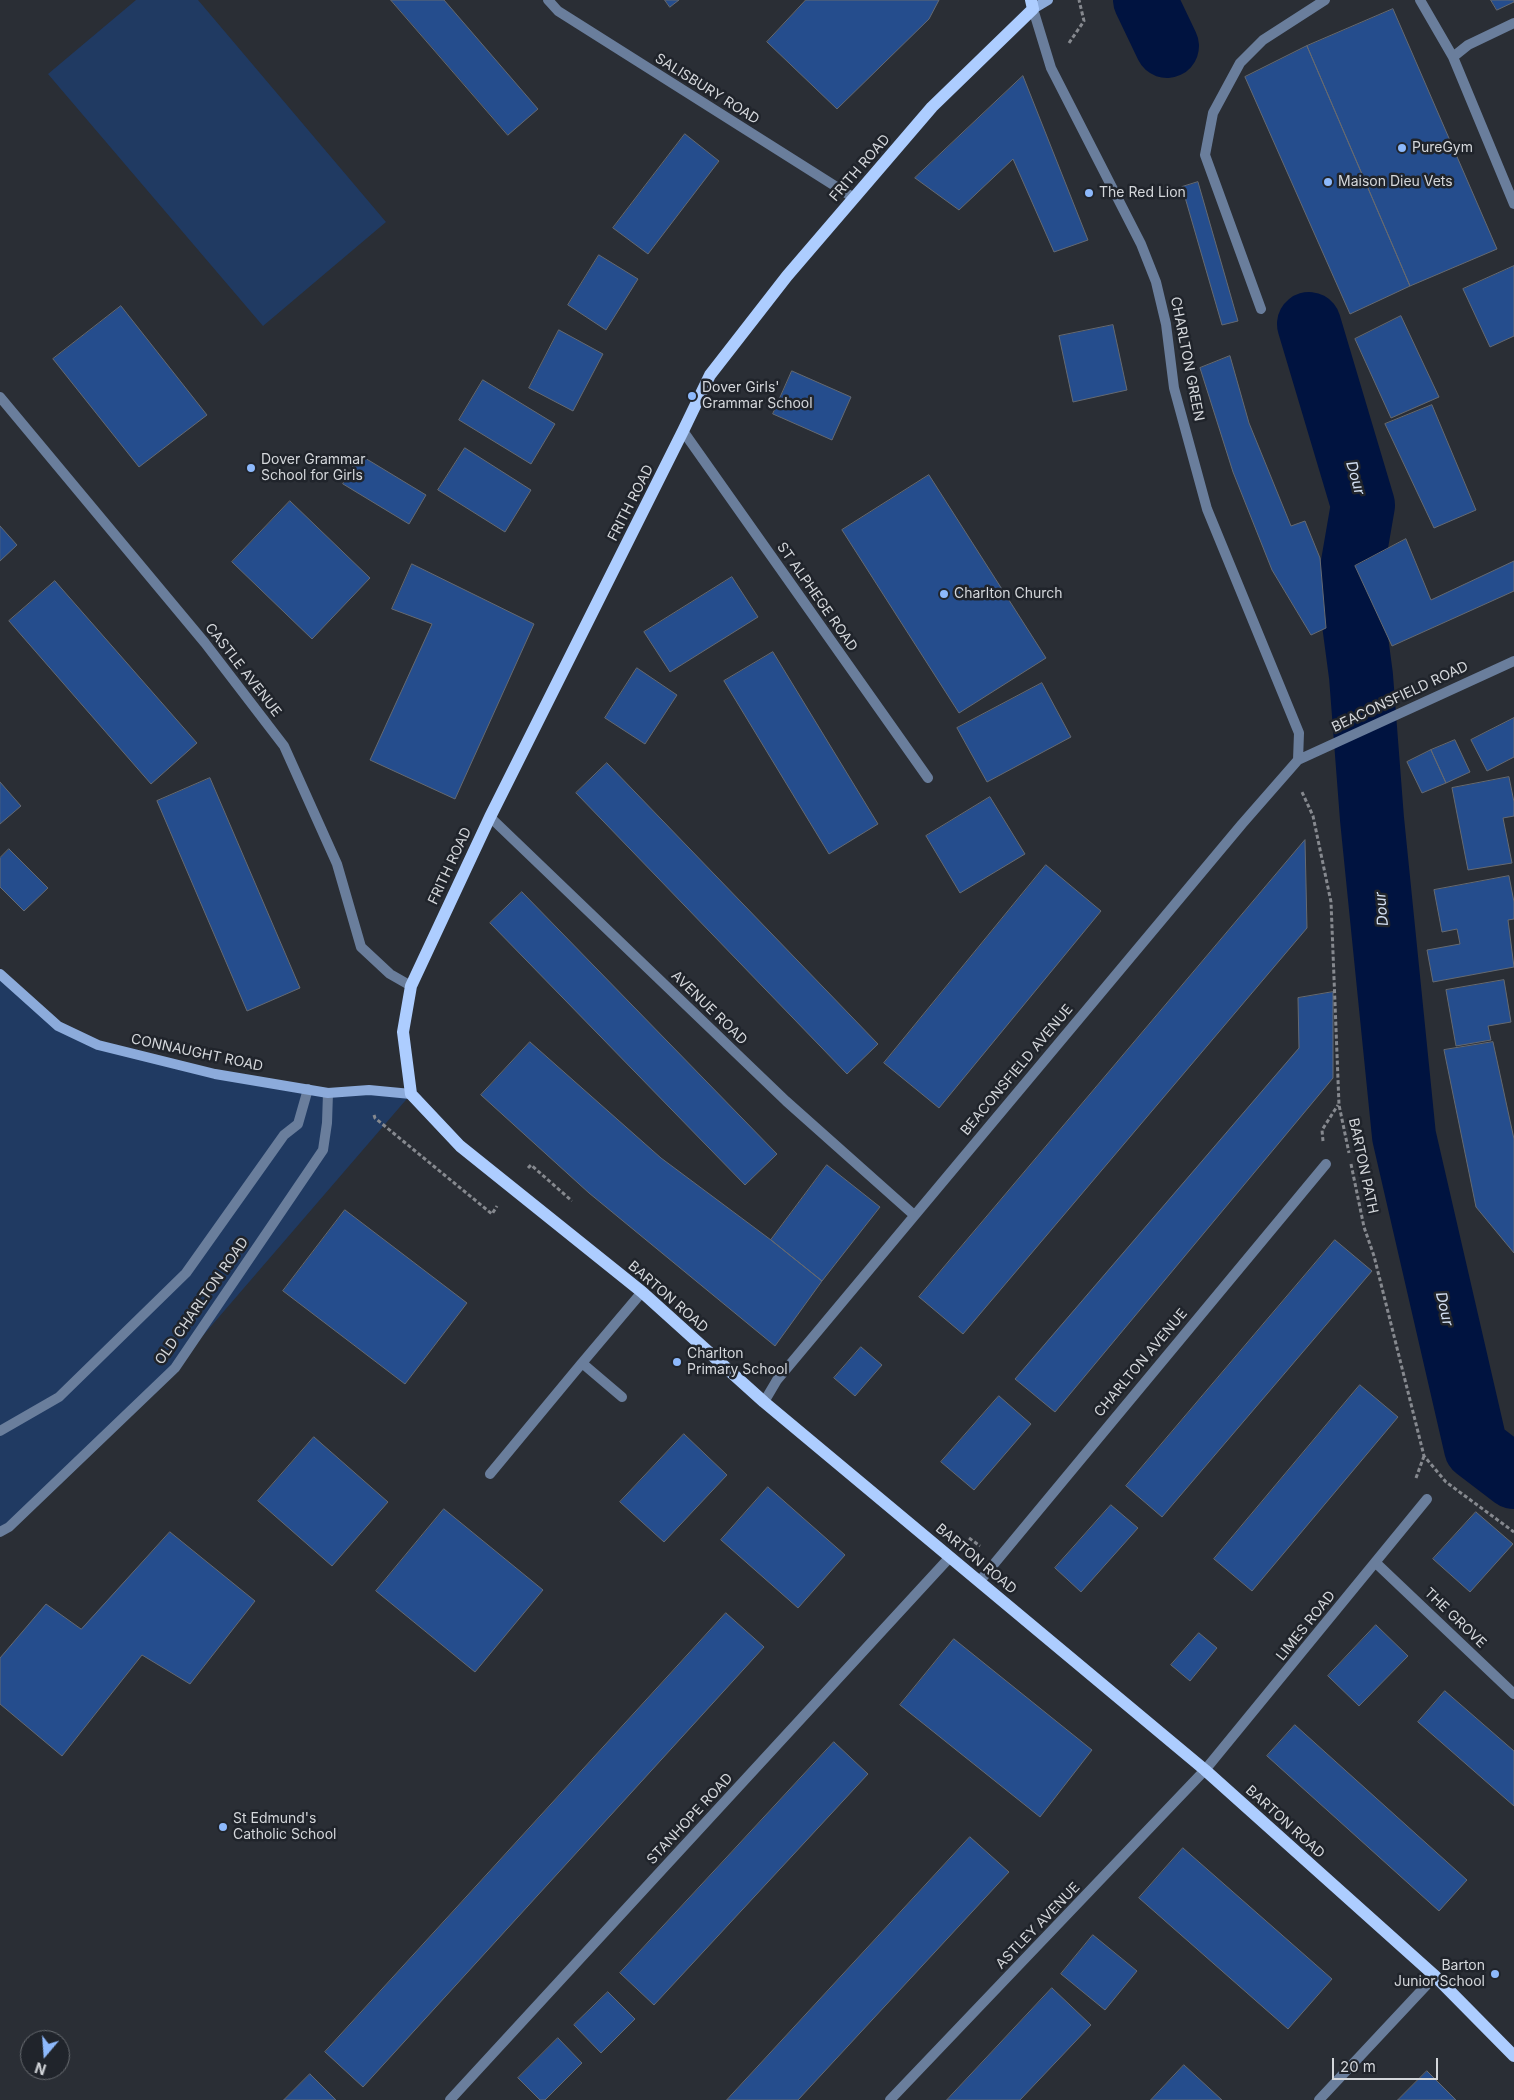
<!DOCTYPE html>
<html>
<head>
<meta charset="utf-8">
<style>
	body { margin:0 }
	#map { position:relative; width:1514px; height:2100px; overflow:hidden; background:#2a2e35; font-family:Inter,sans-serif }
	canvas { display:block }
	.north { position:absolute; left:20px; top:2030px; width:50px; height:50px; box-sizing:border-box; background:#20242b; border:1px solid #686c71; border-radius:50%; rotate:198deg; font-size:14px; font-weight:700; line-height:20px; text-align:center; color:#d4d7db }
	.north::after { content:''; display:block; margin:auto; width:18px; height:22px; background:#8db9fc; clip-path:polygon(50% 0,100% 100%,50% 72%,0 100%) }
	.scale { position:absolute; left:1332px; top:2058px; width:106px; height:22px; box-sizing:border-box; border:2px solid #d4d7db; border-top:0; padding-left:6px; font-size:15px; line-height:18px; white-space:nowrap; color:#d4d7db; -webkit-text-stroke:4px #20242b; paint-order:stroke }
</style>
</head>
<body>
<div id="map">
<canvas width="1514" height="2100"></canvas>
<div class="north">N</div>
<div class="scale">20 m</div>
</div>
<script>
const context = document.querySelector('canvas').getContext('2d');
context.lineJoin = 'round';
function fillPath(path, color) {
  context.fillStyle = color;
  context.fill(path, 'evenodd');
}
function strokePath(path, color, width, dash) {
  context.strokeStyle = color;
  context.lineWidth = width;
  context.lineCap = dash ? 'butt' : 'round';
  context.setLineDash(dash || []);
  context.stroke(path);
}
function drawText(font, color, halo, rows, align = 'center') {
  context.font = font + ' Inter,sans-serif';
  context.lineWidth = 5;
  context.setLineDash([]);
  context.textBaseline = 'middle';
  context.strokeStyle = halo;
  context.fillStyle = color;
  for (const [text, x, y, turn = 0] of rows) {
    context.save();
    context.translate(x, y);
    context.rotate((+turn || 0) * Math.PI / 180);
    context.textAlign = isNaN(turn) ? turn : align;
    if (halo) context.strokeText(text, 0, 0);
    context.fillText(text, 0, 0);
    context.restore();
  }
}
const green = new Path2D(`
	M136,0h62l188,222 -123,104 -215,-252z
	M0,974l58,52 40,19 230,48 83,1 -236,274 -175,164z`);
const river = new Path2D(`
	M1145,0l22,46
	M1309,324l54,181 -14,81 12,90 11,143 32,317 72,312 38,29`);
const building = new Path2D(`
	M391,0h53l94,109 -30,26z
	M665,0h14l-9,7z
	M806,0h133l-10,19 -92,90 -70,-67z
	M1491,0h23v2l-17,8z
	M1393,9l104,240 -87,37 -103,-240z
	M1307,46l103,240 -60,28 -105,-237z
	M1023,76l65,164 -34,12 -41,-93 -54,51 -44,-32z
	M685,134l34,27 -71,93 -35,-26z
	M1198,182l40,139 -16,4 -40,-138z
	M599,255l39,24 -32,51 -38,-25z
	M1514,266v70l-24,11 -27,-58z
	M121,306l86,109 -68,52 -86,-108z
	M1401,316l38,81 -48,21 -36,-79z
	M1113,325l14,65 -54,12 -14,-66z
	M559,330l44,24 -30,57 -44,-23z
	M1230,356l19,67 42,103 14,-5 15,37 6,70 -15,7 -39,-65 -39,-98 -33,-104z
	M792,371l59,26 -19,43 -59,-26z
	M483,380l72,44 -24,40 -72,-44z
	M1432,405l44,105 -42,18 -49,-104z
	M465,448l66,42 -26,42 -67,-42z
	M360,455l66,40 -17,29 -66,-40z
	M929,475l117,183 -87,55 -117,-183z
	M290,501l80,77 -58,61 -80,-77z
	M0,526l17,19 -17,16z
	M1406,539l25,61 83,-39v30l-122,55 -37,-80z
	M412,564l122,60 -79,175 -85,-39 62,-136 -40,-15z
	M732,577l26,40 -88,55 -26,-40z
	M55,581l142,162 -46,41 -142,-163z
	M773,652l105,172 -49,30 -105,-173z
	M637,668l40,27 -32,49 -40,-26z
	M1042,683l29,54 -84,45 -30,-54z
	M1514,718v39l-27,14 -16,-31z
	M1455,740l15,32 -24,11 -15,-33z
	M1431,750l15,33 -24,10 -15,-31z
	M607,763l271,281 -31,30 -271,-281z
	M1509,777l5,25v14l-11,2 9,45 -44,7 -16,-82z
	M210,778l90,210 -53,23 -90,-210z
	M0,782l21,24 -21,18z
	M990,797l35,57 -65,39 -34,-57z
	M1305,840l2,88 -344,406 -44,-37z
	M9,849l39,39 -24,23 -24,-24v-29z
	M1046,865l55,46 -162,197 -55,-45z
	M1509,876l5,26v17l-6,1 6,47 -81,15 -6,-32 33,-6 -3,-15 -15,3 -8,-42z
	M522,892l255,262 -32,31 -255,-262z
	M1504,980l7,42 -23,4 3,14 -35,6 -10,-56z
	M1333,992v86l-278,334 -40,-33 284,-331 -1,-50z
	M530,1042l131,116 110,82 51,41 -47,65 -186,-153 -108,-98z
	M1493,1042l21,97v114l-38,-46 -32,-157z
	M827,1165l53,42 -58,74 -51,-41z
	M345,1210l122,93 -62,81 -122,-93z
	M1335,1240l37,31 -210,246 -36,-31z
	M861,1347l21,18 -27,31 -21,-18z
	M1360,1385l38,32 -146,174 -38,-32z
	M999,1396l32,28 -57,66 -33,-28z
	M684,1434l43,41 -63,67 -44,-40z
	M314,1437l74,65 -56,64 -74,-65z
	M768,1487l77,68 -47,53 -77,-68z
	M1111,1505l27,23 -57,64 -26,-24z
	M444,1509l99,81 -68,82 -99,-81z
	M1476,1512l37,32 -43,48 -37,-33z
	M170,1532l85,69 -65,83 -48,-29 -80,101 -62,-52v-46l46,-54 35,25z
	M726,1613l38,34 -401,440 -38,-35z
	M1376,1625l32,31 -49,50 -31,-30z
	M1199,1633l18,15 -27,33 -19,-16z
	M954,1639l138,111 -52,67 -140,-112z
	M1445,1691l69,60v55l-96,-84z
	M1295,1725l172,155 -28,31 -172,-155z
	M834,1742l34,32 -214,231 -34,-32z
	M970,1837l39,35 -211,228h-71z
	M1183,1848l149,131 -44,50 -149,-131z
	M1093,1935l44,36 -32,39 -44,-36z
	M1052,1988l39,37 -71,75h-73z
	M608,1992l27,27 -34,34 -27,-28z
	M558,2038l24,25 -37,37h-5l-22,-22z
	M1184,2065l38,35h-71z
	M1427,2071l29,29h-58z
	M310,2074l26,26h-52z`);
const path = new Path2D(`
	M1069,43l15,-22 -5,-21
	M1302,792l11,24 18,86 8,203 10,48
	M374,1115l1,3 117,96 5,-8
	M1323,1141l-1,-11 16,-25
	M1351,1164l13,63 10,29 50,200 22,26 68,50
	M528,1168l3,-3 41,36
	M1416,1478l8,-22
	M969,1538l11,8`);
const lane = new Path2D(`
	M1261,309l-56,-154 8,-42 27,-50 23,-23 62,-40
	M622,1397l-40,-34 60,-71
	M0,1431l59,-34 127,-124 98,-138 14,-11 10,-35
	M490,1474l92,-111`);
const street = new Path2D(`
	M548,0l10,11 296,187
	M1420,0l33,57 61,147
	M1033,9l18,59 90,176 15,38 10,42 8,64 33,121 92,224 -1,27
	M1453,57l15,-12 46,-22
	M0,397l205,246 79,103 53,118 24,83 29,27 21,12
	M683,431l245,347
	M490,817l296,284 128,114
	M764,1402l13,-22 465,-556 56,-64 216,-99
	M0,1532l9,-5 166,-159 148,-218 4,-27 1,-30
	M1376,1563l138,131
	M979,1582l347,-418
	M450,2100l500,-543
	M890,2100l315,-330 222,-271
	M1319,2100l116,-124`);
const secondary = new Path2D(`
	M1033,9l15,-9
	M0,974l58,52 40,19 117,29 113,19 41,-3 42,4`);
const primary = new Path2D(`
	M1031,0l2,9 -101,98 -145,169 -77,99 -27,56 -193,386 -79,169 -8,46 8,62 49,52 182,146 122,110 441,368 230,206 79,80`);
const markers = [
	[1402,148,5,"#8db9fc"],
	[1328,182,5,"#8db9fc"],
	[1089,193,5,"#8db9fc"],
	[692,396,5,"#8db9fc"],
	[251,468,5,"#8db9fc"],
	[944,594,5,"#8db9fc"],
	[677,1362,5,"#8db9fc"],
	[223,1827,5,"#8db9fc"],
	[1495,1974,5,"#8db9fc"]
];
const streetNames = [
	["SALISBURY ROAD",707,89,32],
	["FRITH ROAD",860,168,-49],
	["CHARLTON GREEN",1187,359,79],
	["FRITH ROAD",631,503,-63],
	["ST ALPHEGE ROAD",817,597,55],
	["CASTLE AVENUE",243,670,52],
	["BEACONSFIELD ROAD",1400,697,-25],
	["FRITH ROAD",450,866,-65],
	["AVENUE ROAD",709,1008,44],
	["CONNAUGHT ROAD",197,1053,12],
	["BEACONSFIELD AVENUE",1017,1070,-50],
	["BARTON PATH",1363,1166,78],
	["BARTON ROAD",668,1297,41],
	["OLD CHARLTON ROAD",202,1301,-55],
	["CHARLTON AVENUE",1141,1363,-50],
	["BARTON ROAD",976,1559,40],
	["THE GROVE",1455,1618,44],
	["LIMES ROAD",1306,1626,-51],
	["STANHOPE ROAD",690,1819,-47],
	["BARTON ROAD",1285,1822,42],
	["ASTLEY AVENUE",1038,1926,-46]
];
const poiNames = [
	["PureGym",1412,148],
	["Maison Dieu Vets",1338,182],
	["The Red Lion",1099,193],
	["Dover Girls'",702,388],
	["Grammar School",702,404],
	["Dover Grammar",261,460],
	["School for Girls",261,476],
	["Charlton Church",954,594],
	["Charlton",687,1354],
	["Primary School",687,1370],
	["St Edmund's",233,1819],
	["Catholic School",233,1835],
	["Barton",1485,1966,"right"],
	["Junior School",1485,1982,"right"]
];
const waterNames = [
	["Dour",1355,478,74],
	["Dour",1382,909,-95],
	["Dour",1444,1309,77]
];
fillPath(green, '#203a62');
strokePath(river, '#001340', 64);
fillPath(building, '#254d8d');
strokePath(building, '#656a72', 1);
strokePath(path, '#86898f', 3, [4, 2.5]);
strokePath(lane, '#6a7e9c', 10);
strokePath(street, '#6a7e9c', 10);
strokePath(secondary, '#8cabdb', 10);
strokePath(primary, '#adcdff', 12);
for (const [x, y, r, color] of markers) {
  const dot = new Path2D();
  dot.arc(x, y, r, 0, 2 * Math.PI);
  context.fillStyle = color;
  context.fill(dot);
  strokePath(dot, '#20242b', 2);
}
drawText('14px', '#d4d7db', '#20242b', streetNames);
drawText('14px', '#d4d7db', '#20242b', poiNames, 'left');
drawText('italic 15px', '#d4e0f3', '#20242b', waterNames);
</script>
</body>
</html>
